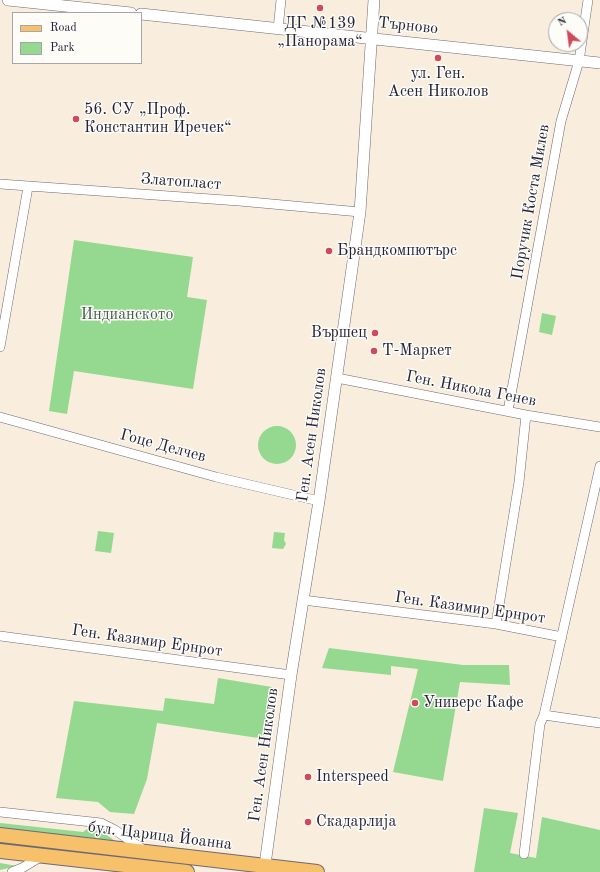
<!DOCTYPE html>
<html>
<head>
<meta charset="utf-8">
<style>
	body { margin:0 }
	#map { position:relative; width:600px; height:872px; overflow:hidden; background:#f9eddd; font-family:"Old Standard TT",serif }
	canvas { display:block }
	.legend { position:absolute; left:12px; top:12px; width:130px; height:52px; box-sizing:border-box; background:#fdfcf7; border:1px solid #a5a5ac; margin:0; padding:5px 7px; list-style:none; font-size:12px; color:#22223b }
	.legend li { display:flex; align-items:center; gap:8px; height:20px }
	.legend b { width:20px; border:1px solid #a5a5ac }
	.north { position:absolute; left:548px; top:12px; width:40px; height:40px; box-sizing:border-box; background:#fdfcf7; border:1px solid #a5a5ac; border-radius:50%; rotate:331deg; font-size:11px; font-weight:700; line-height:16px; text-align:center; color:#22223b }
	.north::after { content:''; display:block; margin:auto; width:14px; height:18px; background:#d1495b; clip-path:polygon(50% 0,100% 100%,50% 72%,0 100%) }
</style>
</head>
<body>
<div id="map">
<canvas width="600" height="872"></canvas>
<ul class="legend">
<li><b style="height:5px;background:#f7c06b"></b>Road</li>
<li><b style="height:11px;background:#95d890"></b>Park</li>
</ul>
<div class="north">N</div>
</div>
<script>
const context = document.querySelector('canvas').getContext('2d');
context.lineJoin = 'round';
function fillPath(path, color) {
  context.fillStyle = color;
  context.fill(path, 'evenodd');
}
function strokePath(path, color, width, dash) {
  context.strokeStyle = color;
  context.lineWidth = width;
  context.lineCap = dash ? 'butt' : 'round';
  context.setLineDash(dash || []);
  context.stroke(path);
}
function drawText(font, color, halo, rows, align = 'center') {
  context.font = font + ' "Old Standard TT",serif';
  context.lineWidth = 3;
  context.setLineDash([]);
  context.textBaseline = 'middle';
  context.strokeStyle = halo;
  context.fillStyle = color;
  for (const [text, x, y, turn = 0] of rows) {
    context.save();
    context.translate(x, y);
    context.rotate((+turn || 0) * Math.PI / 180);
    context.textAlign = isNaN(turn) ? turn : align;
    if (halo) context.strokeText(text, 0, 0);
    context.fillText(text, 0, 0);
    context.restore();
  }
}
const green = new Path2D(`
	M74,240l119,17 -6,40 20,3 -14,89 -119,-18 -7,43 -18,-3z
	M542,313l14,3 -4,19 -13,-3z
	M258 445a19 19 0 1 1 38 0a19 19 0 1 1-38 0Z
	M98,531l16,2 -3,20 -16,-2z
	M274,532l11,1 -1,7 2,4 -3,5 -11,-1z
	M329,648l134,17h46l1,20 -50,-3 -17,99 -50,-9 25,-103 -27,-3v9l-69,-7z
	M218,678l54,9 -7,52 -108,-16 -10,56 -13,35 -24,-2 -12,-10 -42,-4 18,-97 89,10 2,-13 49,6z
	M484,808l34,5 -8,40 26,5 6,-41 58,13v42h-126z
	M0,823l83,9 4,-3c10,0 20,5 28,12l-115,-12z
	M0,863l17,3 -17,4z`);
const minor = new Path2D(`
	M278,29l3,-29
	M0,184l239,17 121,11
	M0,347l28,-160
	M337,378l189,37 74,12
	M508,411l53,-290 18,-60 9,-61
	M0,417l216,60 103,24
	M303,600l193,24 66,13
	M496,624l23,-142 7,-67
	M0,636l291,39
	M544,715l56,8
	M0,812l101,11 14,7 30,21
	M524,854l16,-130 4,-9 56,-249
	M12,872l10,-4 20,-12`);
const tertiary = new Path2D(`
	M8,0l123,13
	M141,14l459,49
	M264,872l27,-197 28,-174 41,-289 14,-212`);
const primary = new Path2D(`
	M0,835l317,37
	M0,851l187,21`);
const markers = [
	[320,8,4,"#d1495b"],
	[438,58,4,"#d1495b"],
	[76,119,4,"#d1495b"],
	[329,251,4,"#d1495b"],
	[375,333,4,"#d1495b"],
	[374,351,4,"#d1495b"],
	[415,703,4,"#d1495b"],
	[308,777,4,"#d1495b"],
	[308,822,4,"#d1495b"]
];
const poiNames = [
	["ДГ №139",320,24,"center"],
	["„Панорама“",320,42,"center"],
	["ул. Ген.",438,74,"center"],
	["Асен Николов",438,92,"center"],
	["56. СУ „Проф.",84,110],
	["Константин Иречек“",84,128],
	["Брандкомпютърс",337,251],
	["Вършец",367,333,"right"],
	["Т-Маркет",382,351],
	["Универс Кафе",423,703],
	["Interspeed",316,777],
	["Скадарлиjа",316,822]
];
const streetNames = [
	["Търново",408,26,6],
	["Златопласт",181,182,4],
	["Поручик Коста Милев",531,202,-80],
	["Ген. Никола Генев",471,389,11],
	["Ген. Асен Николов",312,435,-82],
	["Гоце Делчев",163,446,15],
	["Ген. Казимир Ернрот",470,608,8],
	["Ген. Казимир Ернрот",147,641,8],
	["Ген. Асен Николов",264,755,-82],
	["бул. Царица Йоанна",160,836,7]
];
const parkNames = [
	["Индианското",127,315]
];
fillPath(green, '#95d890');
strokePath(minor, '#6d6974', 10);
strokePath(tertiary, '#6d6974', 12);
strokePath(primary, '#6d6974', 16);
strokePath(minor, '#fff', 9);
strokePath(tertiary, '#fff', 11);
strokePath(primary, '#f7c06b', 14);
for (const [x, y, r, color] of markers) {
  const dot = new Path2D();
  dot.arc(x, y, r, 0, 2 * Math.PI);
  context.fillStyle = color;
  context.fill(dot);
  strokePath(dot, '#fdfcf7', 1.5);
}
drawText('16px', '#22223b', '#fdfcf7', poiNames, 'left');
drawText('16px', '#22223b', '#fdfcf7', streetNames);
drawText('16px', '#445954', '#fdfcf7', parkNames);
</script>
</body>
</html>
